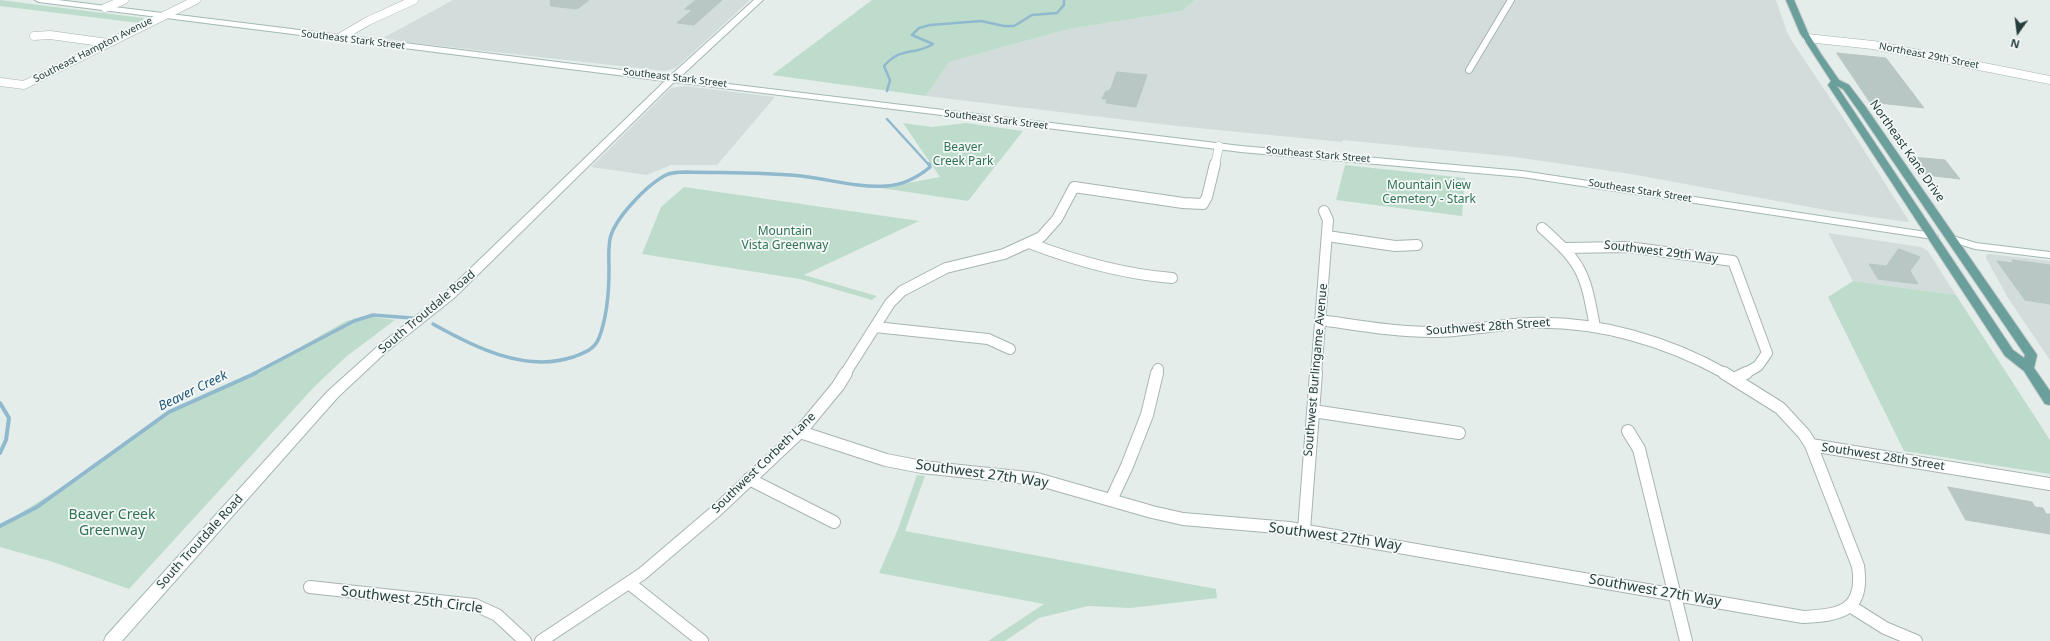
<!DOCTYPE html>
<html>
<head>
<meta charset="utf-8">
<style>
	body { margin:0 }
	#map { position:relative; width:2050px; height:641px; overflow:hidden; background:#e4edea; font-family:"Noto Sans",sans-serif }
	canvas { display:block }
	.north { position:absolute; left:1998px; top:12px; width:40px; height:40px; -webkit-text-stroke:3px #f4f9f8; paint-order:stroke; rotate:194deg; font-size:11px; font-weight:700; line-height:16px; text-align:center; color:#243d3b }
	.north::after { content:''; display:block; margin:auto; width:14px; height:18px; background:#243d3b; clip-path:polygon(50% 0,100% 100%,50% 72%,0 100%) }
</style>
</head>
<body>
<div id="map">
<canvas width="2050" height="641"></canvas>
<div class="north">N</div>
</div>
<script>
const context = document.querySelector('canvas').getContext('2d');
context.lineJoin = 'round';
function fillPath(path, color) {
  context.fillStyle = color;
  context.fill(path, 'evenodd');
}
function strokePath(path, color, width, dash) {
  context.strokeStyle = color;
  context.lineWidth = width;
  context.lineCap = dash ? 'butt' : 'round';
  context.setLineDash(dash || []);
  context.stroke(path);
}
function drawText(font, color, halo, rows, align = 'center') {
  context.font = font + ' "Noto Sans",sans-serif';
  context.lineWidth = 3.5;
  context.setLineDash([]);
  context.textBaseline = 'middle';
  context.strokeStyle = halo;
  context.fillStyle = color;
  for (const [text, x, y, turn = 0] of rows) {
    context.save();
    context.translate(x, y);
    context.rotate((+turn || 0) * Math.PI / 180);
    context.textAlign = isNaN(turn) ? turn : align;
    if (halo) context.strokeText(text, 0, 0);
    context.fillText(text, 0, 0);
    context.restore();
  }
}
const built = new Path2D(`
	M453,0h297l-74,68 -11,3 -251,-28 -31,-5z
	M1195,0h581l11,32 5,9 54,81 63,99 -2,1 -76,-11 -200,-37 -116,-17 -172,-17 -1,2 -165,-16 -251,-30 23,-34 120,-33 113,-18z
	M685,86l90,11 -58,68h-46l-24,10 -56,-8 80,-79z
	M1828,233l93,14 6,3 29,45 -103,-14z
	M1989,254l61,7v99l-42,-62 -22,-40v-3z`);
const green = new Path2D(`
	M0,0l143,18 2,1 -6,4 -139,-17z
	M872,0h323l-13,11 -113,18 -120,33 -23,34 -154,-21z
	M903,123l29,4 34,-4 57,8 -55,70 -87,-13 59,-11z
	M1345,165l120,13 -3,38 -126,-16z
	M684,187l235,34 -115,54 73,21 -5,4 -72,-21 -158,-25 19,-47z
	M1853,281l103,14 94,145v34l-146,-23 -76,-154z
	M366,316l29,4 -48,36 -33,31 -185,202 -76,-27 -53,-15v-21l102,-64 70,-53 78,-33 96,-55z
	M917,475l8,1 -20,55 311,58 1,9 -87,10 -42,-2 -49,12 -34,23h-17l56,-37 -165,-31 19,-44z`);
const streamFar2 = new Path2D(`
	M887,91l3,-11 -6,-14c17,-20 31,-10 49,-22l-21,-9 7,-7 11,-3 51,-4 23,5h10l18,-11 25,-2 7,-8v-5
	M887,119l42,46`);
const streamFar1 = new Path2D(`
	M433,324c41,23 92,49 140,33 11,-4 21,-7 26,-19 8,-21 10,-46 10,-68 0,-10 -1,-21 1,-31 4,-20 36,-53 54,-63 7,-4 15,-4 23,-4 38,1 76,0 114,4 28,3 56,12 85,10 18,-1 31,-8 44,-19l-1,-3
	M253,374l101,-53 19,-6 39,3`);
const stream = new Path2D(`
	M0,403l9,15 -3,22 -6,13
	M0,526l37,-19 132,-95 87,-39`);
const building = new Path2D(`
	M551,0h38l-12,9 -26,-3z
	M696,0h26l-28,25 -17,-2 15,-13 -7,-1z
	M1837,53l49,5 38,50 -54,-6z
	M1117,72l30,3 -11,32 -30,-4 1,-4h-5l4,-8h3l2,-3z
	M1912,157l33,3 15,19 -34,-4z
	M1899,249l21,8 -10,14 8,13 -40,-5 -9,-15 17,2z
	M2012,260l38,5v39l-25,-4 -28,-39 17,2z
	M1948,487l84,15 3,5 8,1 3,6h4v20l-84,-14z`);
const pedestrian = new Path2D(`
	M1469,70l42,-70`);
const minorFar2 = new Path2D(`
	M105,8l19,-8
	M34,36l16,-1 58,8
	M339,38l29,-17 46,-21
	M1807,38l66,7 177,35
	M0,82l24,3 172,-85
	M1215,165l4,-19`);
const minorFar1 = new Path2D(`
	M1542,228c42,37 43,46 53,99
	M1327,236l68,10 22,-1
	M1029,243c47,18 93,31 143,35
	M1565,248l63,-1 105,14 34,92 -9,13 -14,8
	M1320,320c37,5 74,12 112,12 33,0 66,-8 99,-9 68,-2 136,18 195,51
	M875,327l113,12 22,10
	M845,374l45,-71 12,-12 44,-23 58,-14 37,-17 16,-18 17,-32 109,16 20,1 4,-7 8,-33
	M1157,374l1,-5
	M1316,374l12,-154 -4,-9`);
const minor = new Path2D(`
	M1734,379l12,-6
	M1313,411l146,22
	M1628,431l11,18 47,192
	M800,432l86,28 36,7 115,12 115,33 31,7 106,9 514,89c38,-2 62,-6 55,-51l-47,-121 -7,-11 -24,-26 -56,-35
	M1811,445l239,39
	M749,479l85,43
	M1111,500l16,-34 20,-51 10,-42
	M1304,530l12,-157
	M629,583l73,58
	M310,587l165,18 22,10 28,26
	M1850,606l35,22 31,13
	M541,641l101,-67 74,-63 84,-79 38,-46 8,-13`);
const secondary = new Path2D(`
	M35,0h23l612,76 84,-76h9l-84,78 562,68 281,25 411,62 5,3 -5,3 -411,-62 -281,-25 -567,-70 -220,216 -69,55 -47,44 -216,244h-18l2,-5 222,-245 49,-44 69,-55 219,-211 -626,-79z
	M1953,236l23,7 74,9v6l-75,-9 -26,-8 -1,-2z`);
const primary = new Path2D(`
	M1786,0h8l14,33 13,21 18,26 10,5 16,21 170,246 2,3 -3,13 16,23v14l-5,-1 -21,-33 -19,-15 -177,-271 3,-4 -31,-48zM1837,86l6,3 15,21 167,245 -1,3 -11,-8z`);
const farStreetnames = [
	["Southeast Stark Street",353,40,7],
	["Southeast Hampton Avenue",93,50,-27],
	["Northeast 29th Street",1929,56,11],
	["Southeast Stark Street",675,78,7],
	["Southeast Stark Street",996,120,7],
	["Southeast Stark Street",1318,155,5],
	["Southeast Stark Street",1640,191,9]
];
const parkNames = [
	["Beaver",963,148],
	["Creek Park",963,162],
	["Mountain View",1429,186],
	["Cemetery - Stark",1429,200],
	["Mountain",785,232],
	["Vista Greenway",785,246]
];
const streetNames = [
	["Northeast Kane Drive",1907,151,55],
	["Southwest 29th Way",1661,252,7],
	["South Troutdale Road",427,312,-40],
	["Southwest 28th Street",1488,327,-4],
	["Southwest Burlingame Avenue",1316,370,-85],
	["Southwest 28th Street",1883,457,9],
	["Southwest Corbeth Lane",764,463,-44],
	["South Troutdale Road",200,542,-48]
];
const waterNames = [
	["Beaver Creek",193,391,-26]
];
const nearStreetnames = [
	["Southwest 27th Way",982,474,8],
	["Southwest 27th Way",1335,537,8],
	["Southwest 27th Way",1655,591,10],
	["Southwest 25th Circle",412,600,7]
];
const nearParknames = [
	["Beaver Creek",112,515],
	["Greenway",112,531]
];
fillPath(built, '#d2dcda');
fillPath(green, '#bedccc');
strokePath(streamFar2, '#90b9ce', 2.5);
strokePath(streamFar1, '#90b9ce', 3.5);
strokePath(stream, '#90b9ce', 4);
fillPath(building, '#b9c7c4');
strokePath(building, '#b7c6c2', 1);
strokePath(pedestrian, '#a7b5b2', 8);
strokePath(minorFar2, '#a7b5b2', 9);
strokePath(minorFar1, '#a7b5b2', 12);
strokePath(minor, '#a7b5b2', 14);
strokePath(secondary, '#a3b8b4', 2);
strokePath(primary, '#c2c9c8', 2);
strokePath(pedestrian, '#fff', 6);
strokePath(minorFar2, '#fff', 8);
strokePath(minorFar1, '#fff', 10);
strokePath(minor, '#fff', 12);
fillPath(secondary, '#fff');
fillPath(primary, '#6b9f9b');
drawText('10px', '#243d3b', '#f4f9f8', farStreetnames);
drawText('12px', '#317255', '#f4f9f8', parkNames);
drawText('12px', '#243d3b', '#f4f9f8', streetNames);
drawText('italic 13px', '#225976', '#f4f9f8', waterNames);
drawText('14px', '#243d3b', '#f4f9f8', nearStreetnames);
drawText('14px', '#317255', '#f4f9f8', nearParknames);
</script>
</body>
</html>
